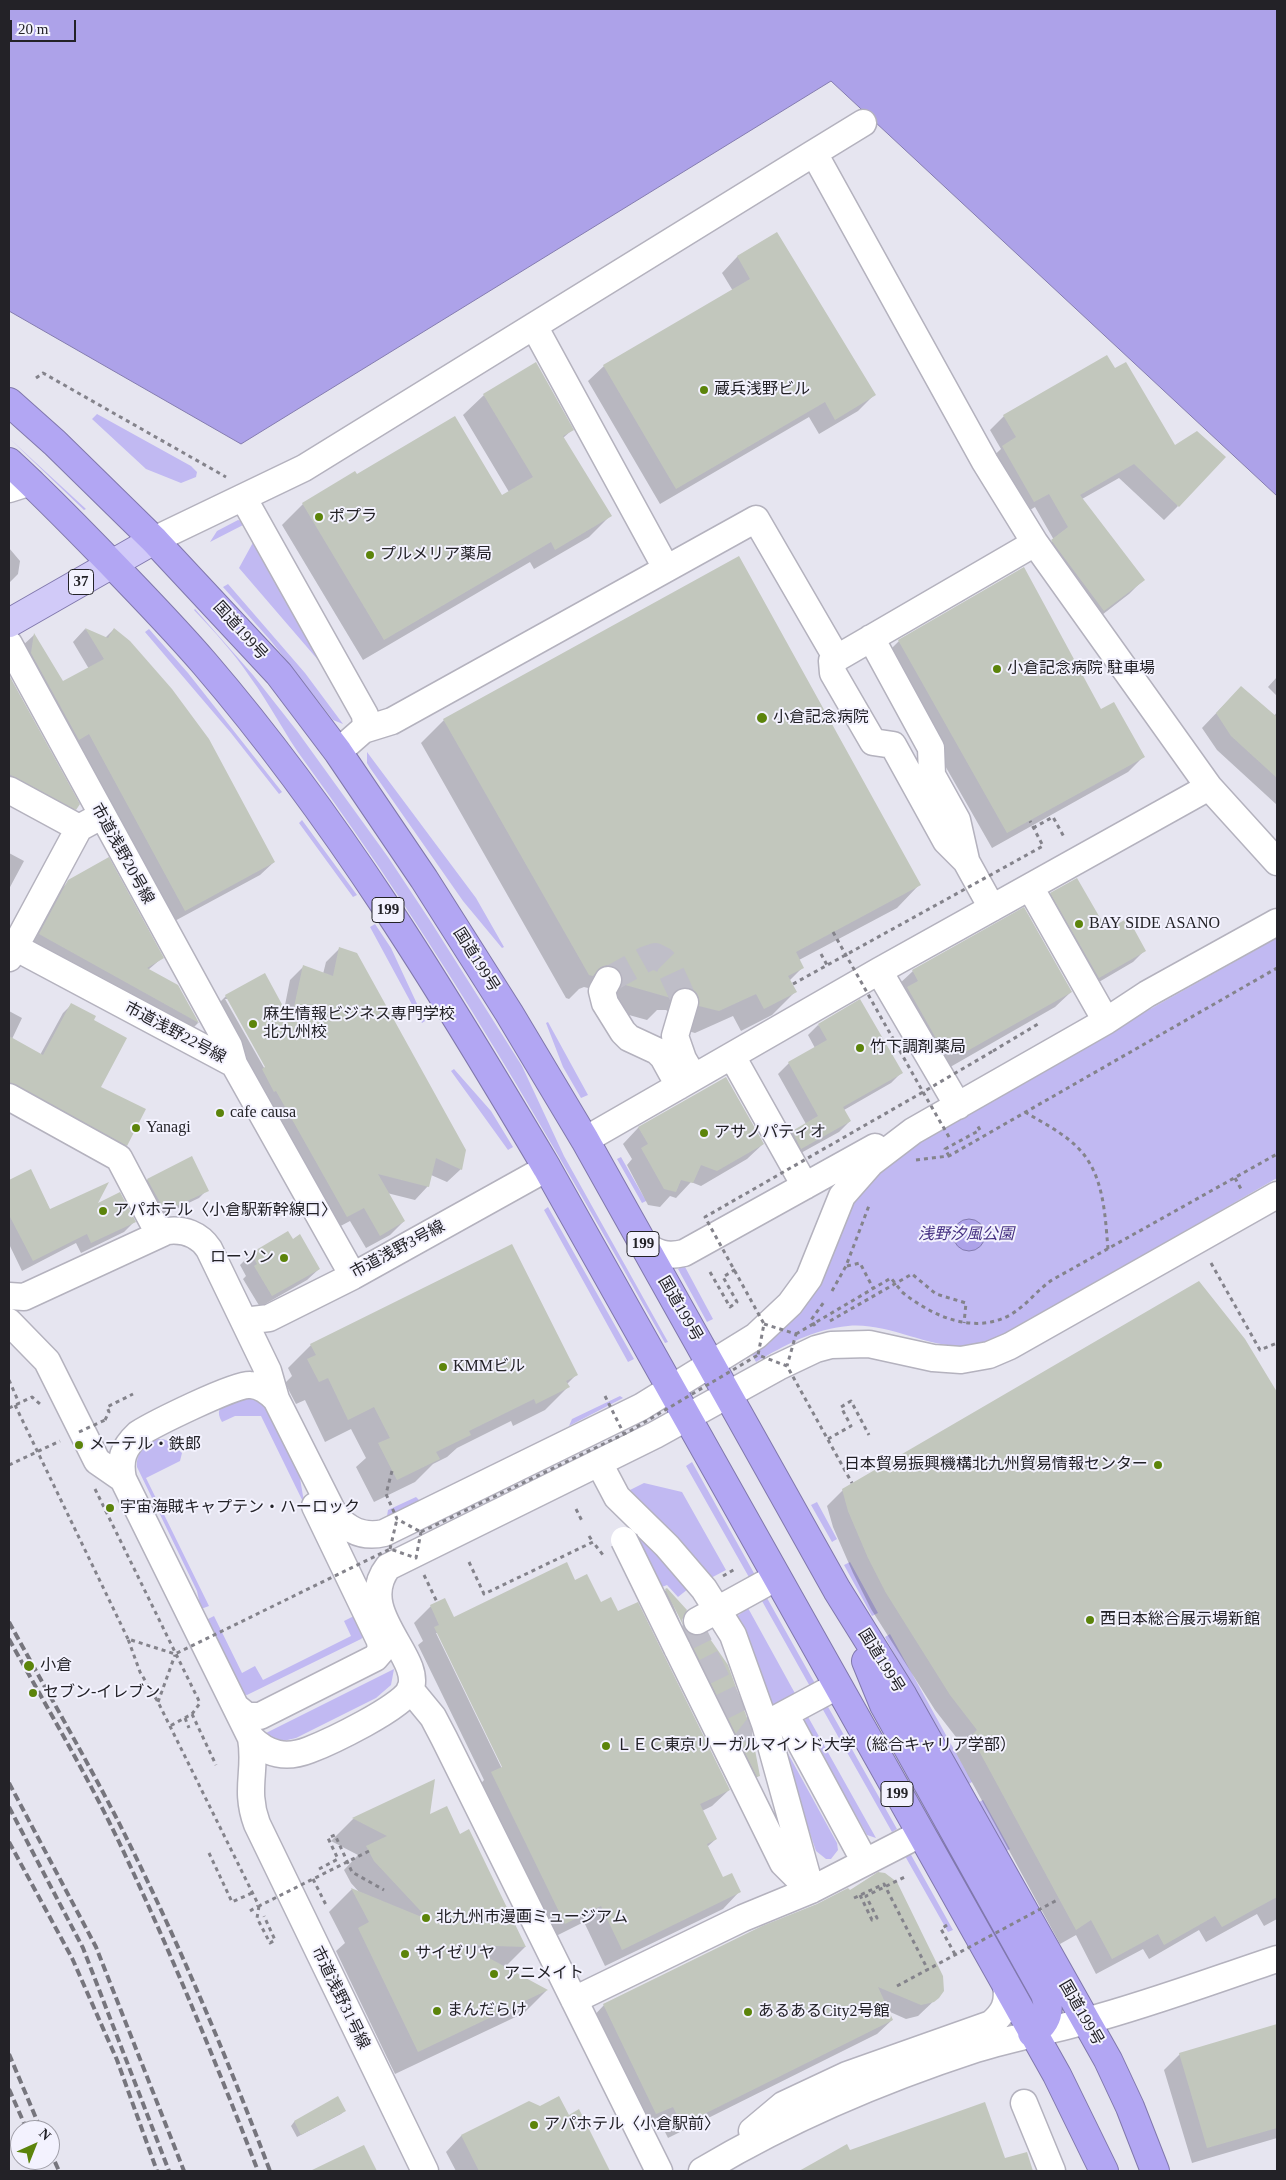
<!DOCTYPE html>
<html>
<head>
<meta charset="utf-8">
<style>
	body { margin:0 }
	#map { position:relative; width:1286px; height:2180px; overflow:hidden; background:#e6e5f0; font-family:"Times New Roman",serif }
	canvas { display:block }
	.frame { position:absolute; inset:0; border:10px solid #232227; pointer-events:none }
	.north { position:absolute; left:10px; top:2120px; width:50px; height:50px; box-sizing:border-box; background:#f3f2fe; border:1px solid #a09fa8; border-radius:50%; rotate:44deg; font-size:14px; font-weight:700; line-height:20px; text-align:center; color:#232227 }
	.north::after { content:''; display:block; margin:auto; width:18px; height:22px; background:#5c840b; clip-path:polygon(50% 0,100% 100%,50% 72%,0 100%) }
	.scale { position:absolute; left:10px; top:20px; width:66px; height:22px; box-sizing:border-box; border:2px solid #232227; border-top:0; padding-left:6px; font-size:15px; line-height:18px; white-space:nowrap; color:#232227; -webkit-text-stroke:4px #f3f2fe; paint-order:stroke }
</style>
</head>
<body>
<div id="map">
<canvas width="1286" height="2180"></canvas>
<div class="frame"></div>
<div class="north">N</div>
<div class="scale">20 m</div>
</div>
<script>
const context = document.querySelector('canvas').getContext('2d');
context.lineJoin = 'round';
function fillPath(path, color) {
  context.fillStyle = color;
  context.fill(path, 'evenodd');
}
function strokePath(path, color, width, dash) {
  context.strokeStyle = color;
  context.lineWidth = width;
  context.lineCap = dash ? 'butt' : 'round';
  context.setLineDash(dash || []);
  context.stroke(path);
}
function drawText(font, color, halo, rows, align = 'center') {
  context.font = font + ' "Times New Roman","Noto Sans JP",serif';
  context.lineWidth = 4;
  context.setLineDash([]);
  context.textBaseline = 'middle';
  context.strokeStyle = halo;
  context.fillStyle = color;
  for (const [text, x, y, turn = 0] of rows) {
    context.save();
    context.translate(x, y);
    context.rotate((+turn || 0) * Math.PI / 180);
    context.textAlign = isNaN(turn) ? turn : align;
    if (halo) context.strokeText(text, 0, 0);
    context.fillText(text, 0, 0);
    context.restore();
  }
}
const green = new Path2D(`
	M97,414l94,52 6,6 -1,5 -15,6 -35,-14 -54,-50z
	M9,438l77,71 -2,1z
	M238,520l9,3 -37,19 7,-11z
	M256,537l81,145 -98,-114z
	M228,584l77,89 38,51 -10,-4 -62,-79 -48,-54z
	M195,609l58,66 44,56 91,126 43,65 91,144 42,90 104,186 -3,1c-113,-201 -223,-394 -360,-581 -20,-27 -35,-58 -55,-85 -16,-24 -36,-46 -56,-67z
	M149,629l39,44 94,119 -3,2 -48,-61 -86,-101z
	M367,752l109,146 28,49 -2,1 -39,-47 -93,-133 -3,-5z
	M302,820l55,75 -4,2 -54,-74z
	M375,924l16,24 34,73 -3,2 -52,-96z
	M1277,938v240l-261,151c-15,7 -31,15 -47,17 -38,4 -80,-24 -121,-20 -34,3 -63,19 -92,36l-7,-13 93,-132 53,-65z
	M548,1022l40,73 -7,3 -18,-31 -17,-44z
	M454,1069l37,42 22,36 -5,3 -57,-79z
	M621,1157l25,44 -4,2 -25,-44z
	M548,1207l86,152 -6,3 -84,-152z
	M684,1265l29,54 -6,3 -29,-53z
	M620,1396l3,2 -54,28 3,-7z
	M252,1397l12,7 34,62 5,30 61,124v16l-3,3 -114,56 -4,-1 -37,-74 8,-4 28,57 13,-7 8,14 88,-44 -7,-15 14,-7 -97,-198h-26l-13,6c-12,-21 15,-21 30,-25z
	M158,1439c11,-1 16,7 24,14l-2,8 -34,17 63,128 -8,3 -4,-18 -60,-124c-1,-15 8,-23 21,-28z
	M692,1462l63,113 -5,4 -64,-113z
	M644,1483l38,9 44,78 -17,9 -67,-77 -14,-11z
	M416,1497l4,4 -33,15 1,-6z
	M817,1502l20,37 -5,3 -21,-37z
	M638,1533l50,56 -10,8 -11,-12 -5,2 -26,-51z
	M850,1562l28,51 -6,3 -28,-51z
	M767,1598l50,89 -5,3 -50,-89z
	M748,1608l49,89 -24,12 -37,-92z
	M890,1634l82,148 -5,3 -82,-148z
	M394,1669l-3,16 -15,13 -80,40 -13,3 -12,-3 -5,-5z
	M827,1705l70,124 -5,3 -70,-124z
	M807,1715l69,123 -9,-3 -63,-112z
	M785,1748l52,95 1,7 -7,9h-5l-10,-8 -35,-102z
	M983,1800l27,49 -5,3 -28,-49z
	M910,1853l43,77 -5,2 -43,-76z`);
const water = new Path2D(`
	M9,9h1268v487l-446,-415 -590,363 -232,-133z
	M953 1235a16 16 0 1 1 32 0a16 16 0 1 1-32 0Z`);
const shadow = new Path2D(`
	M777,234l97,161 -16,16 -39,23 -10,-17 -149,87 -72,-123 16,-15 129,-75 -11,-18 15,-16z
	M1107,357l71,149 -14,14 -45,-42 -37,21 61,81 -14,14 -40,31 -51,-70 16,-15 -19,-33 -15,9 -32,-55 13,-12 -11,-19 14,-14z
	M484,395l88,35 -9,8 47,78 -21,21 -55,32 -4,-7 -167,98 -81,-135 21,-21 54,-28 145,21 7,-5 -46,-77z
	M9,548l11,13 -2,13 -9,9z
	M85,629l20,9 9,-9 160,233 -14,13 -89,48 -150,-276 13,-12 28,48 27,-14 -16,-27z
	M899,641l202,70 42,46 -15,15 -136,76 -109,-191z
	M9,677l69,127 -12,14 -57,-30z
	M1277,677v19l-9,-9z
	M1241,687l33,29 3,-4v93l-60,-55 -15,-22z
	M444,720l475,165 -22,23 -98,52 3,8 -13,13 6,11 -23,23 -31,16 -8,-15 -38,17 -18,-5 -3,-13 -8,-5h-9l-10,10 -47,-13 -8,-18 -8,-2 -5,2 -10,10 -3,-1 -145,-255z
	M9,853l15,8 -15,28z
	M69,881l93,77 -14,12 30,16 20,37 -8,8 -159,-87 29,-54z
	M1051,894l56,38 38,18 -12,12 -46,27 -47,-84z
	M339,949l122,220 -14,13 -16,-7 -3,11 -13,14 -28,-7 17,28 -14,14 -24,13 -16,-27 -17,9 -121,-220 14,-14 38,-21 20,35 6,-30 13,-13 20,7 3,-12zM225,999h3l41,73 -2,1z
	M913,971l158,21 -16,15 -110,63 -48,-84z
	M72,1004l27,84 27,57 -9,9 -108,-60v-83l13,7 -10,21 28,16 23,-42z
	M818,1025l83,48 -10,10 -47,27 6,11 -11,11 -49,27 -8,-16 10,-11 14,-8 -28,-50 11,-11 26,-15 -7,-13z
	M726,1078l37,66 -16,15 -46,27 -10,-4 -15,16 -6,-2 -10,11 -12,-2 -21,-40 5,-6 -9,-15 15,-16z
	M31,1171l19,39 45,-4 39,16 -10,10 -43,21 -5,-10 -54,28 -13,-27v-63z
	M147,1180l60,10 -8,8 -42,20 -17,-31z
	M292,1240l27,29 -12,11 -47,27 -17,-28 3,-3 -6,-11 11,-11z
	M1244,1340l33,55v524l-13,7 -7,-12 -51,28 -7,-12 -50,29 -6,-10 -47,25 -20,-39 -16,9 -104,-191 7,-7 -28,-36 -64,-101 -18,-36 -20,-46 -6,-21 16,-16z
	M311,1345l265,30 -9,9 1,3 -23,23 -32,16 -2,-5 -54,27 -10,9 -14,7 -18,18 -41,20 -18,-35 10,-9 -15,-29 -26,13 -20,-42 -9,4 -11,-21 7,-7 -4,-8z
	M574,1581l26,23 18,9 111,177 -17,16 -10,5 14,28 -9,8 16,32 16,13 -16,17 -118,57 -21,-44 -36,18 -73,-150 9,-10 -66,-135 5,-4 -9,-18 17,-17 23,12zM436,1633h2l68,139 -2,1z
	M667,1589l15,38 -14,15 -18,-36z
	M684,1630l12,7 62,139 -15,16 -74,-147z
	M434,1781l-6,35 32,19 65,112 -21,21 42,23 -22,22 -129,61 -59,-123 9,-8 -16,-31 23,-23 8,4 -9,-10 -7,-13 14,-15 -27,-14 22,-22z
	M878,1874l13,4 5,5 42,114 -20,19 -12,3 -18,-8 4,9 -15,14 -209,104 -9,-18 -18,8 -51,-108 14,-15 245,-113z
	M1277,2025v113l-85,25 -28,-93 16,-16z
	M338,2098l6,13 -3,3 -44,23 -6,-11 3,-4z
	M529,2103l39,13 11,-5 30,60h-153l-10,-19 15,-16z
	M847,2146l3,5 154,9 22,-7 6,18h-231z
	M364,2147l12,24h-56l6,-6z`);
const building = new Path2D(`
	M777,232l99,163 -41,25 -10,-18 -149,87 -73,-124 147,-86 -13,-23z
	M1107,355l8,13 11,-6 49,83 22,-14 29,26 -47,50 -45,-43 -54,31 65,85 -41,31 -53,-71 17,-13 -19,-33 -15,8 -32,-56 14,-9 -13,-22z
	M536,362l38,68 -11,6 49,80 -57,34 -4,-8 -167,98 -82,-137 53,-32 2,3 98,-58 47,79 31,-18 -50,-83z
	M739,556l182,329 -125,67 8,16 -16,8 9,16 -33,17 -8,-15 -37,17 -20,-5v-8l-3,-6 -7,-4h-8l-6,3 -4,7 -49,-14 -1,-11 -6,-6 -8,-2 -6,2 -8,9 -4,-1 -146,-256z
	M1024,567l77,142 13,-7 31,55 -138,76 -109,-193z
	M85,628l23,10 6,-10 16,13 42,48 37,50 66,123 -90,49 -96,-177 -10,6 -48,-87 3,-20 29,48 41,-22z
	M9,675l71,129 -4,6 -67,-36z
	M1241,686l36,31v61l-46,-42 -15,-23z
	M109,857l55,101 -17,10 31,17 21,38 -160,-89 29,-54z
	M1077,878l30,52 21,-12 18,33 -47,27 -49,-85z
	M1024,907l48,85 -112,63 -7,-14 -12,6 -34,-60 11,-6 -6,-11z
	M339,947l18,6 109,197 -4,20 -26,-12 -7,29 -51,-13 27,47 -25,15 -16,-28 -17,9 -71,-126 -2,1 -12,-23 3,-2 -40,-72 40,-22 26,48 12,-56 30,11z
	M860,999l43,74 -60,34 8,14 -50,28 -9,-18 26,-15 -30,-54 39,-22 -9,-16z
	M71,1003l25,13 -2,4 33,18 -26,49 45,22 -19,37 -118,-64v-46l34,19z
	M726,1077l38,67 -47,27 -16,-6 -8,18 -12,-3 -5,12 -12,-3 -23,-41 7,-4 -10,-17z
	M192,1156l17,35 -44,20 -18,-32z
	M31,1169l19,40 59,-27 -11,21 22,-11 16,30 -45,21 -4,-9 -54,27 -24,-46v-35z
	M288,1231l5,8 7,-5 20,35 -48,27 -18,-30 3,-2 -6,-11z
	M512,1244l66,131 -12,6 4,6 -34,17 -2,-5 -65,32 2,4 -35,17 4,7 -43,21 -19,-37 12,-5 -16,-31 -26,13 -20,-42 -9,4 -12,-23 9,-4 -6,-11z
	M1199,1281l46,58 32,53v505l-55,30 -7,-11 -51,29 -6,-11 -46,25 -21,-39 -15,10 -105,-194 6,-6 -27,-35 -64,-102 -18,-35 -20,-47 -6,-22z
	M567,1562l8,18 12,-6 14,28 10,-5 7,14 20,-9 92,188 -30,14 17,35 -10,5 16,33 9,-4 9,19 -119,58 -21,-44 -36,18 -74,-152 11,-5 -68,-140 5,-2 -9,-20 15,-7 9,19z
	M667,1588l20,22 -5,10 2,7 -19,-38z
	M684,1629l12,7 10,-3 22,32 23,64 9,47 -3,1z
	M435,1779l-5,35 17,-8 13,28 9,-5 57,118 -61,-2 83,45 -130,62 -60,-124 11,-6 -18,-34 78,32 -55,-59 -8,-15 21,-10 -35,-18z
	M878,1872l7,1 12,9 46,94 1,15 -5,7 -5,4 -13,3 -43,-18 15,33 -211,105 -9,-18 -17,7 -53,-110 159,-78 55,-22 31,-16 2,2z
	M1277,2024v104l-70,20 -28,-95z
	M338,2096l8,15 -45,24 -7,-14z
	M559,2096l10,19 10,-6 31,62h-131l-18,-36 68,-34 11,5z
	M985,2102l20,56 22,-6 6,19h-234l48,-27 3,6z
	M364,2145l13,26h-67z`);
const minorTunnel = new Path2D(`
	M608,980l38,-21 9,-3 8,4 5,5 17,37
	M697,1621l-3,12 44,89 9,7h5`);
const path = new Path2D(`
	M36,378l7,-5 183,104
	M1033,828l20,-11 11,20
	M821,954l6,11
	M993,1051l45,-27
	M1025,1112c18,11 39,21 54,37 25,26 26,66 29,100
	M949,1156l-4,-7 35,-19 -4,-7
	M916,1160l33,-4 328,-188
	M1235,1178l6,11
	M1211,1263l49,87 17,-7
	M847,1266l13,-3 13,25
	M710,1272l20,35 7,-5 -14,-25 13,-8
	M832,1291l14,-25 24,-63
	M902,1292c30,24 71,43 108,23 16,-9 27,-25 42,-35l225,-126
	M830,1321l82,-47 24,20 30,9 -2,20
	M815,1326l-4,-6 13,-18
	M9,1380l10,23
	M15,1405l113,234
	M9,1408l23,-11 8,7
	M105,1420l4,-8 -2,-5 26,-13
	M828,1439l23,-13 -10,-19 10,-6 18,34
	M9,1465l51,-24
	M95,1489l105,214 -8,11 -22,12
	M576,1509l6,12
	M589,1536l4,6
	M469,1562l15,32 109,-52 10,13
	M424,1575l13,27
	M723,1576l12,-7
	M158,1702l17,-47
	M192,1714l24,51
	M185,1718l4,10
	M209,1853l23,49 20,-9
	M319,1869l19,-10 -10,-21 7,-3 17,37 32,18
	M313,1879l13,26
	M860,1895l12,25 5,-2 -11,-22 41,-20
	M259,1906l-2,12 13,25 5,-3 -11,-24
	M250,1911l8,-5
	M947,1925l-6,4 15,27`);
const minor = new Path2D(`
	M814,153l49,-30
	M534,326l132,242
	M9,489l22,-7
	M244,499l121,216 1,11 -3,4 -25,22
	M154,540l150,-72 510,-315 171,309 50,81 174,244 68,75
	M871,638l60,110 1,27 25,45 9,40
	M9,644l220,402 5,18
	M363,730l29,-9 364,-202 80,138
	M9,790l70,38
	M1030,887l76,134
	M992,908l-26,-47 -20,-20 -53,-96 -20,-3 -40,-69 -1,-12 203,-118
	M1277,922l-130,72 -41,27 -193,110 -42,32 -29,33 -33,82 -19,26 -34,32 -115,71 -257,126c-21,5 -37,-3 -50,-19l-58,-115c-7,-7 -15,-14 -26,-14 -16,-1 -96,39 -112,49 -15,14 -19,26 -15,45l128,259c17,17 35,21 58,12 21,-8 92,-42 101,-60 15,-32 -57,-78 -22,-123l267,-132 123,-68 38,-18 15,-4 38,-1 64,14 28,2 28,-5 21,-9 267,-151
	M9,944l225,120 119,212
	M9,958l70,-130 22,-12
	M879,971l79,135
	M608,980l-6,11 3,12 18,29 6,6 28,13 6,6 16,29
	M685,1002l-10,34 8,23 10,17
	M732,1056l73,130
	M9,1097l110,61 40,76
	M585,1140l294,-169 330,-184
	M643,1243c13,11 24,14 41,10l191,-106
	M9,1296l15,1 143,-66c17,-2 32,3 42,18l59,122 8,28
	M244,1321l25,-3 84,-42 194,-108
	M9,1322l38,39 50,100 26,18
	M599,1463l18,34 50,49 37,43 29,46 32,89 46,166
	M697,1621l80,-44
	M677,1648l106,215 27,27
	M410,1689l23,28 11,21 215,433
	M236,1707l11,9h13l115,-58 6,-7 -1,-10 -65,-135
	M785,1714l80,148
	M770,1722l67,-36
	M251,1738c6,32 -7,51 6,86l168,347
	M574,2000l169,-82 68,-28 109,-56
	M1024,2103l28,68
	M752,2131l31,-26 64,-30 144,-51c13,-11 18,-21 15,-38
	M702,2171c85,-51 179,-91 274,-122 36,-11 73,-18 110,-28 64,-17 128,-41 191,-62`);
const major = new Path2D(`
	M9,623l145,-83`);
const highway = new Path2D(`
	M9,402l46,41 99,97 125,134 59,78 86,127 85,134 76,127 252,450 66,106 205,364 22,47 25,64
	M9,462c34,31 66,64 99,98 33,34 66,68 97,104 133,155 239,330 342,504l510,907 47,96
	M866,1661l18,44 161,289c6,17 2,29 -13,39`);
const rail = new Path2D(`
	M9,1622c36,66 74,131 109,199 57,113 107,231 152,350
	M9,1639c37,67 77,134 110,203 51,108 96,218 139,329
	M9,1783l87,164 88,224
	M9,1807l74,141 86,223
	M9,1842l63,116 45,102 40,111
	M9,2054l32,76
	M9,2089l18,41
	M50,2151l9,20
	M39,2160l5,11`);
const pathBridge = new Path2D(`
	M833,932l90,160 -218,125 59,107 -6,31 29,11 65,117
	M793,984l250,-138 -13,-25
	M949,1137l-26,-45 70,-41
	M764,1324l32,10 -9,32
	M796,1334l95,-56 11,14
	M605,1396l19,38
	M79,1432l26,-12
	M392,1471l-6,23 11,25 24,13
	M421,1532l207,-100 130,-77
	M390,1549l7,-30
	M369,1851l-110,55 -101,-204 -18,-30 -12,-33 47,15 215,-105 26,9 5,-26
	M854,1898l30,-14 44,86
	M897,1986l162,-87`);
const minorBridge = new Path2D(`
	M624,1540l53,108`);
const markers = [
	[704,390,5,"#5c840b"],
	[319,517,5,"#5c840b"],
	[370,555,5,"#5c840b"],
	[997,669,5,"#5c840b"],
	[762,718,6,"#5c840b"],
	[1079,924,5,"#5c840b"],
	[253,1024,5,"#5c840b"],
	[860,1048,5,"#5c840b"],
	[220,1113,5,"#5c840b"],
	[136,1128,5,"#5c840b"],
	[704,1133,5,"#5c840b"],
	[103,1211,5,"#5c840b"],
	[284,1258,5,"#5c840b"],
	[443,1367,5,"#5c840b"],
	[79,1445,5,"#5c840b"],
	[1158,1465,5,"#5c840b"],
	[110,1508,5,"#5c840b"],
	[1090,1620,5,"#5c840b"],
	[29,1666,6,"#5c840b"],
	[33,1693,5,"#5c840b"],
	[606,1746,5,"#5c840b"],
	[426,1918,5,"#5c840b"],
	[405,1954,5,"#5c840b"],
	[494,1974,5,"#5c840b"],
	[437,2011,5,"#5c840b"],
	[748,2012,5,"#5c840b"],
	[534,2125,5,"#5c840b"]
];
const shields = [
	[81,582,25],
	[388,910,32],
	[643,1244,32],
	[897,1794,32]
];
const shieldNames = [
	["37",81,582],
	["199",388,910],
	["199",643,1244],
	["199",897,1794]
];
const poiNames = [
	["蔵兵浅野ビル",714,390],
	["ポプラ",329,517],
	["プルメリア薬局",380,555],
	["小倉記念病院 駐車場",1007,669],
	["小倉記念病院",773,718],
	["BAY SIDE ASANO",1089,924],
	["麻生情報ビジネス専門学校",263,1015],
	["北九州校",263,1033],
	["竹下調剤薬局",870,1048],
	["cafe causa",230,1113],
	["Yanagi",146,1128],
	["アサノパティオ",714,1133],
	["アパホテル〈小倉駅新幹線口〉",113,1211],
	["ローソン",274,1258,"right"],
	["KMMビル",453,1367],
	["メーテル・鉄郎",89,1445],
	["日本貿易振興機構北九州貿易情報センター",1148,1465,"right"],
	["宇宙海賊キャプテン・ハーロック",120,1508],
	["西日本総合展示場新館",1100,1620],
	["小倉",40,1666],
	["セブン-イレブン",43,1693],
	["ＬＥＣ東京リーガルマインド大学（総合キャリア学部）",616,1746],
	["北九州市漫画ミュージアム",436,1918],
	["サイゼリヤ",415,1954],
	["アニメイト",504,1974],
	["まんだらけ",447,2011],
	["あるあるCity2号館",758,2012],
	["アパホテル〈小倉駅前〉",544,2125]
];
const streetNames = [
	["国道199号",240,631,48],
	["市道浅野20号線",122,854,61],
	["国道199号",476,960,58],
	["市道浅野22号線",175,1033,28],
	["市道浅野3号線",398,1250,-28],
	["国道199号",680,1309,60],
	["国道199号",881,1661,58],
	["市道浅野31号線",340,1998,64],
	["国道199号",1081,2013,60]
];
const parkNames = [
	["浅野汐風公園",966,1235]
];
fillPath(green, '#c1b9f2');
fillPath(water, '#ada2e9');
strokePath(water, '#847caf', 1);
fillPath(shadow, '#0003');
fillPath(building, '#c2c7bd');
strokePath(minorTunnel, '#bfbec8', 26, [26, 13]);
strokePath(minor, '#b4b2be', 29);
strokePath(major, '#8078ac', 30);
strokePath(highway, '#8078ac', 30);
strokePath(path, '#84838b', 3, [4, 4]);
strokePath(minor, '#fff', 26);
strokePath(major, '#d1caf8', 28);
strokePath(highway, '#b2a6f3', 28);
strokePath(rail, '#76757d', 4, [8, 4]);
strokePath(minorBridge, '#b4b2be', 29, []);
strokePath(pathBridge, '#84838b', 3, [4, 4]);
strokePath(minorBridge, '#fff', 26);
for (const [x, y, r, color] of markers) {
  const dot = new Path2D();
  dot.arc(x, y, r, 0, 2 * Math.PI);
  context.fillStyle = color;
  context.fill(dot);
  strokePath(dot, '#f3f2fe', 2);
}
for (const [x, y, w] of shields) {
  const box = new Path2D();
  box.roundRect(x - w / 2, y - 12.5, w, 25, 4);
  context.fillStyle = '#f3f2fe';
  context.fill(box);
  strokePath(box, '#232227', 1);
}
drawText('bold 15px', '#232227', null, shieldNames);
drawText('16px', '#232227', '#f3f2fe', poiNames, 'left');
drawText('16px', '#232227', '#f3f2fe', streetNames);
drawText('italic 16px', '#463183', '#f3f2fe', parkNames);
</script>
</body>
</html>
